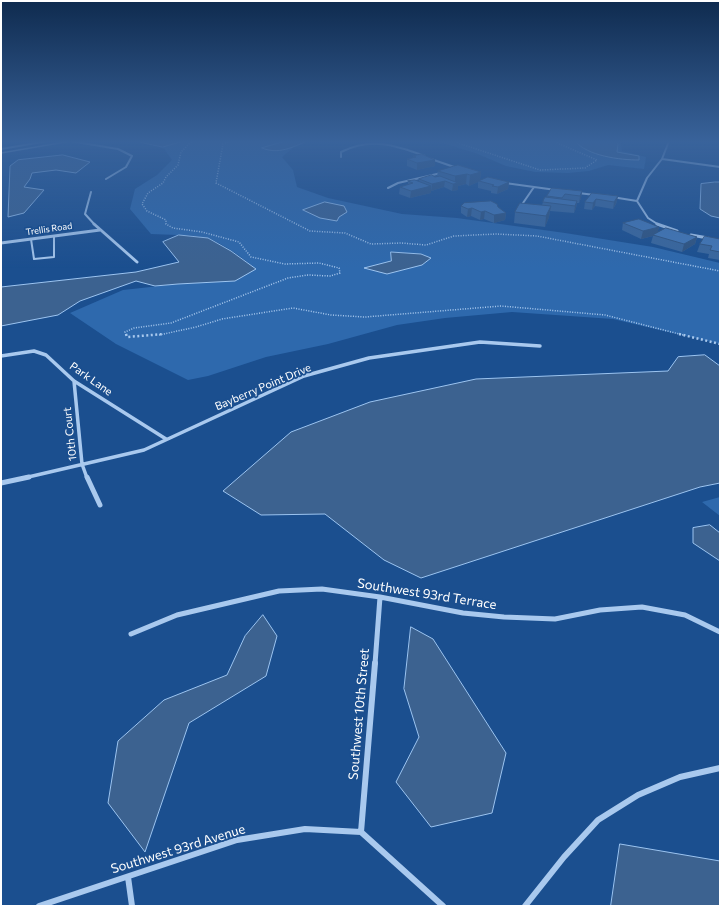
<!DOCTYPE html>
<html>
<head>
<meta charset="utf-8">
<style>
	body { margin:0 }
	#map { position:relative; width:721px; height:907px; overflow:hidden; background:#1b4f8f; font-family:Commissioner,sans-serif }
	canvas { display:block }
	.frame { position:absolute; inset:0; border:2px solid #fff; pointer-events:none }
</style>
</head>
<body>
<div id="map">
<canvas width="721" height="907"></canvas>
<div class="frame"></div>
</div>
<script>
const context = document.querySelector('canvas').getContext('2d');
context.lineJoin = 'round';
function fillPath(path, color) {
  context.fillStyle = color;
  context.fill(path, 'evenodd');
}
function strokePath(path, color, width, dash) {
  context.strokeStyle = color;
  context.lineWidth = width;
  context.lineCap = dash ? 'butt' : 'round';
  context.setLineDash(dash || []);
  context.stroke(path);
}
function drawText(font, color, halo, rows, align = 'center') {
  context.font = font + ' Commissioner,sans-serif';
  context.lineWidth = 3.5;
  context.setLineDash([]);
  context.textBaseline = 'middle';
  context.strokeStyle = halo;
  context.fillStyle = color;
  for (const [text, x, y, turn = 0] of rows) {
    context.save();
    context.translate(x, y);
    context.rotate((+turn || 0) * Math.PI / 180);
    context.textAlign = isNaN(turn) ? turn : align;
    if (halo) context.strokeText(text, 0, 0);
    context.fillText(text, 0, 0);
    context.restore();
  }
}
const green = new Path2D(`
	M183,141h125l-13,5 -13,11 11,13 4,17 31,11 74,16 55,4 108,15 88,14 67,16v81l-107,-25 -101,-7 -67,6 -48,7 -69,19 -62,13 -58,19 -20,4 -72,-36 -46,-31 53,-23 55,-6 78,-15c-12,-10 -34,-27 -50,-31 -18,-4 -37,-3 -55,-4l-21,-25 5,-20 22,-14 15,-15 -9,-13z
	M436,141h181l4,1 1,9 24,6 -2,12 -36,-4 -19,6 -21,2 -33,-1 -29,-6 -28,-12z
	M720,497v19l-18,-14z`);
const water = new Path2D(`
	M135,141h48l-20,6z
	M286,141h22c-16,6 -29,14 -46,7z
	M575,141h40l3,3 -1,8 22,4v4c-19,0 -52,-4 -64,-19z
	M63,155l27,7 -14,11 -20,-3 -24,3 -2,6 -6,8 20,3 -20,23 -16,4 2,-51 8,-6z
	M715,182h5v36l-9,-2 -11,-7 1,-25z
	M325,202l19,4 3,6 -8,5 -2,4 -17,-3 -17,-8z
	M179,235l29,3 23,13 25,18 -21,12 -57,3 -23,2 -19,-5 -56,20 -22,14 -57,11v-39l135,-15 43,-10 -16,-20z
	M391,252l30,2 10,4 -9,7 -35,9 -23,-6 27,-7z
	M705,355l15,11v117l-20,4 -279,91 -37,-18 -59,-46 -64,1 -38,-24 68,-59 79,-30 106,-23 192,-8 10,-14z
	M710,525l10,8v28l-27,-18v-15z
	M263,615l14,21 -11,40 -77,47 -44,129 -37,-49 10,-62 46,-41 63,-25 18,-39z
	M411,627l22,12 73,114 -14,60 -61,14 -35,-45 23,-45 -15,-48z
	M620,844l100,17v45h-109z`);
const pathFar1 = new Path2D(`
	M233,141l-10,3 -7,39 94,48 35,2 26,11 30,-1 25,2 28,-9 42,-2 41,2 183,35
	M452,141l88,29 45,-2 12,-8 -42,-18 -13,-1
	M126,335l-1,-3 9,-4 37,-5 117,-45 20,-3 22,1 10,-3 -1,-5 -20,-5 -34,1 -34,-7 -12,-15 -37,-10 -29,-4 -7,-4v-4l-19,-9 -5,-7 6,-11 15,-10 3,-6 12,-12 3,-13 11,-11
	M159,335l37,-8 26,-8 71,-11 38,7 34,2 136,-11 104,9 78,20`);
const path = new Path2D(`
	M126,334l1,3 37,-3
	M679,334l41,10`);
const laneFar1 = new Path2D(`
	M1,153l70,-12`);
const lane = new Path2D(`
	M31,239l3,20 20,-2v-21`);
const streetFar4 = new Path2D(`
	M70,141l48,8 14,7 -6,11 -20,12
	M1,149l47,-8
	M341,157v-5c30,-15 54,-7 84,4
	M431,159l26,9
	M662,159l58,8
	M505,183l51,7
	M388,188l10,-5 43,-10
	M91,192l-6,22 10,11
	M578,193l17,2
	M612,197l25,4
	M637,201l11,17 11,7
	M637,201l10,-23 15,-19 7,-18
	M523,207v-4l11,-16`);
const streetFar3 = new Path2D(`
	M94,224l43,38
	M657,224l20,7
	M691,235l17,3
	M1,243l99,-13`);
const streetFar2 = new Path2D(`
	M1,356l33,-5 12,4 28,26 92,58
	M74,381l8,83 5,14
	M24,478l120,-28 160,-74 65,-18 111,-16 60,4`);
const streetFar1 = new Path2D(`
	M87,477l13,28
	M1,483l28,-6
	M131,634l46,-19 102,-24 43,-2 58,8 83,16 41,4 51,2 45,-9 42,-3 43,8 35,17
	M375,664l5,-67`);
const street = new Path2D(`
	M361,832l14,-169
	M128,877l4,29
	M39,906l198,-66 68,-11 56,3 82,74
	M525,906l39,-49 34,-37 40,-25 42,-18 40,-9`);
const wall = new Path2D(`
	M413,156l22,4v6l-18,4 -10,-4v-7l6,-1z
	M438,171l43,1 -1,8 29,2 -1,7 -11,5 -6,-1v-2l-13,-3v-6l-9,4 -3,-2 -8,2v4l-6,1 -8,-4 -13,4v2l-21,5 -11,-4 1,-7 8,-2v-4h11v-2l18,-3z
	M582,191l-1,7 -2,5h-2l-1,5 -2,5 -24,-2 -1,6 -4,10 -31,-4 1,-11 27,-7 1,-3 4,-6z
	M592,193l26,3 -2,8 -3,5 -18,-3 -3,4 -8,-1 1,-7z
	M461,206l37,1 8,6 -1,7 -11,3 -10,-4 -4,1 -9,-4 -4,1 -6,-4z
	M623,223l36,4 -2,6 40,4 -2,7 -13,8 -31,-9 2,-7 -12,3 -19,-9z
	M720,239v21l-12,-2 1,-4 -12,-2 3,-8z`);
const shadedWall = new Path2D(`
	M435,160v6l-18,4v-7z
	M481,172l-1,9h-1l-1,1 -9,4 1,-11z
	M467,174l-1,10 -8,2v4l-6,1 1,-7 2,-1v-7z
	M445,181l-1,6 -13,4 1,-7z
	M509,182l-1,7 -11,5 1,-7z
	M431,186v7l-21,5 1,-7z
	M582,191l-1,7 -2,5 1,-7z
	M618,196l-2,8 -3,5 1,-7z
	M596,199l-1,7 -3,4 1,-7z
	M577,201l-1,7 -2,5 1,-7z
	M551,206l-2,11 -4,10 1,-11z
	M472,208l-1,8 -4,1 1,-8z
	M485,211l-1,8 -4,1 1,-8z
	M506,213l-1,7 -11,3v-8z
	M659,227l-2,8 -16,4 2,-8z
	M697,237l-2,7 -13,8 2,-8z`);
const building = new Path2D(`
	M422,154l13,6 -18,3 -10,-4 9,-2 -3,-1z
	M458,165l23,7 -11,3 -3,-1 -12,2 -17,-5z
	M432,175l3,2 5,-1 18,7 -5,1 -8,-3 -13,3 -13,-5z
	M488,177l21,5 -11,5 -6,-1 2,-1 -15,-4z
	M415,180l16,6 -20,5 -11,-4 13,-4 -5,-2z
	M552,188l30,3 -2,5 -15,-2 -3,4 -15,-2z
	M592,193l26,3 -4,6 -18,-3 -3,4 -8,-1z
	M545,197l32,4 -2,5 -32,-4z
	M491,201l6,3 1,3 8,6 -12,2 -9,-4 -4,1 -9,-4 -4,1 -7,-3 3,-3z
	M520,203l31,3 -5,10 -31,-4z
	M639,219l20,8 -16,4 -20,-8z
	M666,228l31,9 -13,7 -31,-9z
	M705,236l15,3v13l-10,-2 2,-4 -12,-2z`);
const farStreetnames = [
	["Trellis Road",49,229,-8]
];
const streetNames = [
	["Park Lane",91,379,35],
	["Bayberry Point Drive",263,387,-23],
	["10th Court",70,434,-96]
];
const nearStreetnames = [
	["Southwest 93rd Terrace",427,594,9],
	["Southwest 10th Street",359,714,-85],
	["Southwest 93rd Avenue",178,849,-17]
];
fillPath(green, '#2e69ad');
fillPath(water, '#3c6290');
strokePath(water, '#9cc4f0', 1);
strokePath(pathFar1, '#a9c9ee', 1.5, [1, 1.5]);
strokePath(path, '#a9c9ee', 2.5, [2, 2.5]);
strokePath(laneFar1, '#a9c9ee', 1.5);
strokePath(lane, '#a9c9ee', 2);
strokePath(streetFar4, '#a9c9ee', 2);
strokePath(streetFar3, '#a9c9ee', 3);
strokePath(streetFar2, '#a9c9ee', 3.5);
strokePath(streetFar1, '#a9c9ee', 5);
strokePath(street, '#a9c9ee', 6);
fillPath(wall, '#3a679d');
fillPath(shadedWall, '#305480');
fillPath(building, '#4478b7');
strokePath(building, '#305480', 1);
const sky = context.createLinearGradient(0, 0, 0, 268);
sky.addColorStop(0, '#0f2b4f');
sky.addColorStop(0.53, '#39639b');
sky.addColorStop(1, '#39639b00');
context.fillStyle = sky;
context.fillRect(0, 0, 721, 268);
drawText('9px', '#fff', '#1b4f8f', farStreetnames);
drawText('11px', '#fff', '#1b4f8f', streetNames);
drawText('13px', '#fff', '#1b4f8f', nearStreetnames);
</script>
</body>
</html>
